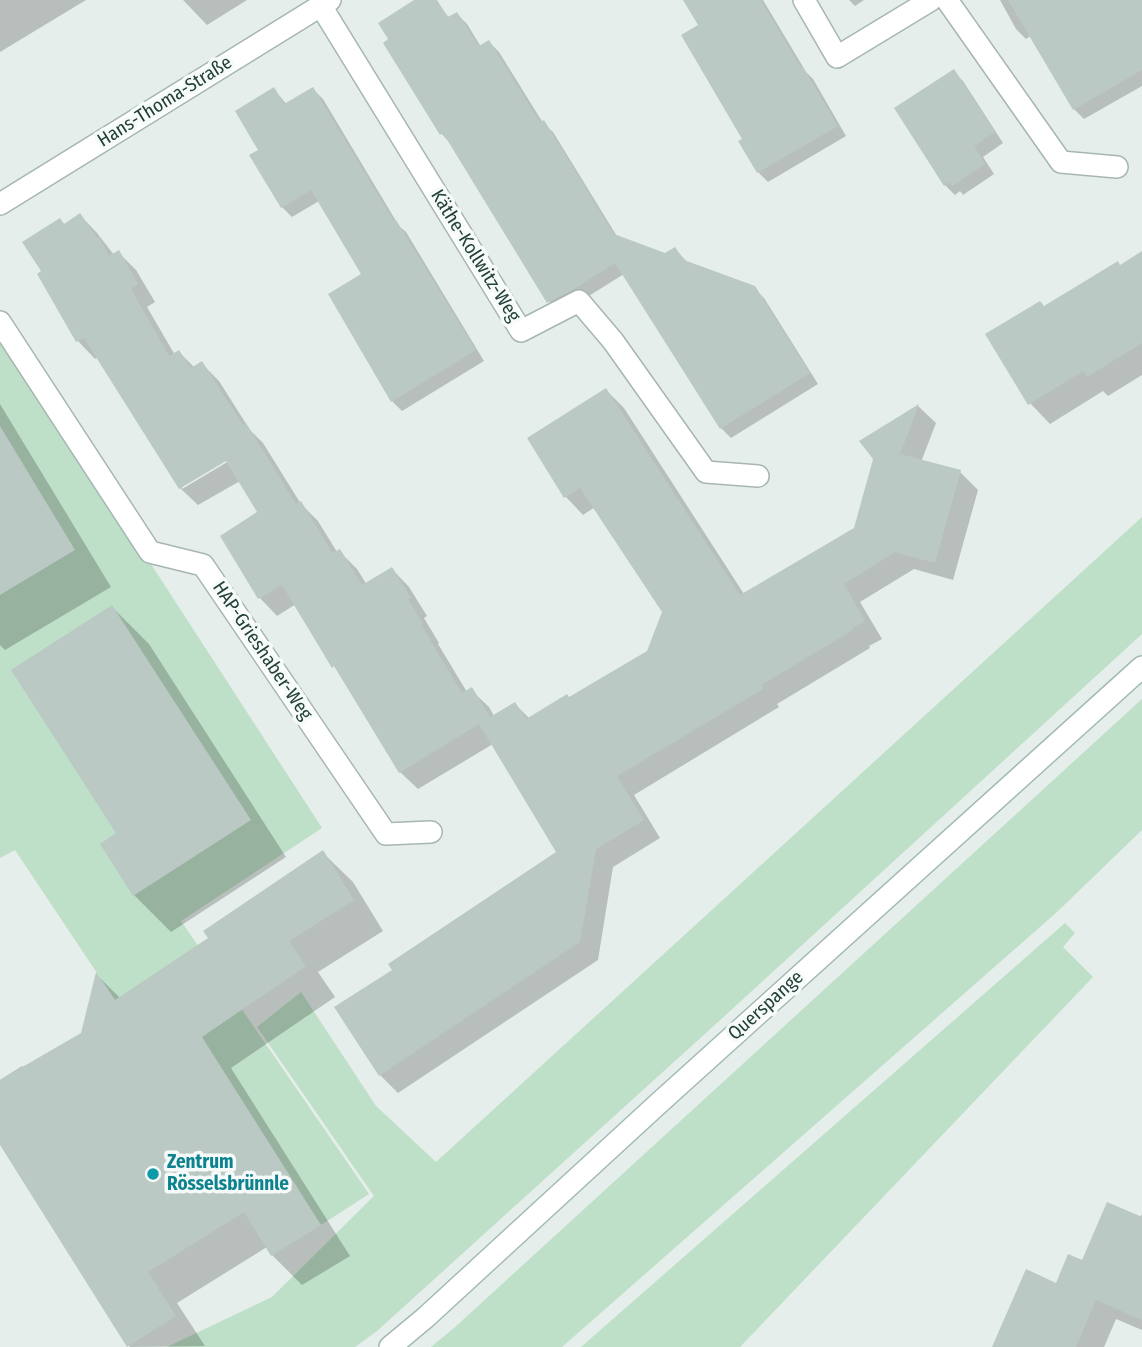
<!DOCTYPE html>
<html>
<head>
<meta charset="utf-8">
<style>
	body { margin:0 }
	canvas { display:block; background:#e5eeea }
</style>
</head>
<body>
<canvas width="1142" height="1347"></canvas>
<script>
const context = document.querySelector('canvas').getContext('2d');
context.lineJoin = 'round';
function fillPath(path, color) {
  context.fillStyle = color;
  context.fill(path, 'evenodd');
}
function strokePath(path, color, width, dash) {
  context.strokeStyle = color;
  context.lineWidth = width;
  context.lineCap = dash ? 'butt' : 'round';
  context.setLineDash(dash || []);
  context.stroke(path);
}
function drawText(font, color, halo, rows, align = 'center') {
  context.font = font + ' "Fira Sans Condensed",sans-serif';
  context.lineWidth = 7;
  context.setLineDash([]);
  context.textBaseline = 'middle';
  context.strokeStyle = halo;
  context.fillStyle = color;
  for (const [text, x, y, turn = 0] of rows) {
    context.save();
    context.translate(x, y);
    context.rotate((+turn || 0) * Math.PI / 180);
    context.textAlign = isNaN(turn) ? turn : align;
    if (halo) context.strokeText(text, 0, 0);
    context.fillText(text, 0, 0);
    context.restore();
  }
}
const green = new Path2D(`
	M0,331l322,497 -141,93 188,273 -48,31 -206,-225 -100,-150 -15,8z
	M1142,517v117l-424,388 -341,309 -22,16h-188l105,-50 102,-101 -117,-169 44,-35 75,114 60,56z
	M1142,699v131l-85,82 -495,435h-131l23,-19z
	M1065,923l10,10 -12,14 30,30 -353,370h-159z`);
const shadow = new Path2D(`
	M0,0h86l-86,52z
	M183,0h64l-40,25z
	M417,0h6l18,9 9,9 7,-4 10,10 14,23 8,-5 10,10 44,71 10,9 65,106 47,17 10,-6 13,14 66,25 10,10 54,86 -87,54 -10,-10 -97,-154 -40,25 -25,12 -10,-10 -98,-157 -10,-11z
	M696,0h67l43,72 7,7 33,57 -78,46 -10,-10 -13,-32 -44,-115z
	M849,0h15l-9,6z
	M1000,0h122l20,31v55l-58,33 -10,-10 -43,-73 -5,3 -10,-10z
	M953,71l10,10 40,62 -20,14 11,17 -31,21 -3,-4 -5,4 -10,-10z
	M274,89l13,16 26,-16 10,10 76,127 7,6 78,129 -82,50 -10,-10 -28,-126 -45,-74 -27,16 -10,-10 -22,-57z
	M80,215l17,18 17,22 4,-3 18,18 19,32 -8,5 28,48 4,-3 16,16 7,-4 17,17 31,49 13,13 38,61 17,17 19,31 2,-1 18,18 10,16 25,-16 17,18 18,29 -3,2 15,25 -1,1 29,48 4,-2 18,17 5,9 21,-12 15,15 40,-20 79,-47 15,-40 -69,-105 -12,8 -17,-18 40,-107 18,18 120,186 112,-65 18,-70 -12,-17 56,-36 18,17 -15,39 39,10 18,18 -25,90 -39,-11 -54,33 22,37 -13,7 1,2 -93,56 2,3 -145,88 26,43 -47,29 -15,93 -200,133 -18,-18 15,-105 163,-117 -65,-109 -75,45 -18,-17 -104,-168 -19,12 -17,-18 -1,-86 -19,-31 -42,24 -18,-17 -81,-131 -4,2 -17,-18 -39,-67 5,-2 16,-52 5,5zM232,455l2,3 -52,31v-4z
	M1142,253v122l-34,21 -5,-5 -53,33 -20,-21 15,-95z
	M0,404l111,183 -106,63 -5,-5z
	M112,607l37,37 137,213 -115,75 -37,-37 -16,-61z
	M322,852l31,30 30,49 -65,41 17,25 -104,71 119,188 -48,29 -30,-30 -5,-8 -90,56 28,43 -75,1 -130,-205v-62l22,-14 2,2 58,-34 15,-59 24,24 89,-61z
	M1142,1214v116l-26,-11 -12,28h-110l62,-62 84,-67z`);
const building = new Path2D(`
	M414,0h23l11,17 9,-5 22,34 10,-6 51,82 4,-2 70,114 51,19 10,-6 9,13 71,26 55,87 -90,56 -105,-166 -41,26 -27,14 -104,-170 -3,2 -57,-92 5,-4 -10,-16z
	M683,0h78l40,68 2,-1 35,59 -81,47 -19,-32 4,-2 -61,-104 17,-10z
	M1008,0h134v70l-69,40z
	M954,69l41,63 -21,14 11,18 -33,22 -2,-4 -6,4 -50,-78z
	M274,87l10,17 29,-17 81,134 2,-1 80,130 -85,52 -63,-108 33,-20 -50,-84 -30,18 -32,-53 9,-5 -23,-39z
	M80,213l17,25 2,-1 10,19 10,-6 19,34 -7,5 38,67 10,-6 12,18 11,-7 41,64 3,-2 50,81 5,-3 31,52 8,-4 22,36 30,-18 19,31 -3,1 15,25 -2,1 41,68 10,-6 18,30 25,-15 11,17 41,-25 2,3 78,-46 15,-39 -82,-124 -16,10 -37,-60 79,-50 134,207 114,-67 19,-69 -14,-18 60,-37 -19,50 61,16 -26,93 -40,-11 -51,32 21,37 -13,7 1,2 -92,55 2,4 -146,87 27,44 -48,29 -16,93 -201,134 -45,-69 58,-37 -4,-6 168,-112 -77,-128 -80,49 -65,-107 -2,2 -50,-83 -24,14 -38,-63 37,-24 -31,-51 -47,28 -95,-151 -8,4 -39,-68 4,-3 -19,-29 38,-24 4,6z
	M1142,251v92l-55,34 -4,-6 -55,34 -43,-71 55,-33 4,5 74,-45 2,4z
	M0,426l75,124 -75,45z
	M112,605l139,215 -118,76 -33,-52 16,-11 -105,-163z
	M323,850l31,50 -65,41 17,25 -104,71 119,188 -50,31 -27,-44 -96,60 28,44 -49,31 -127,-202v-65l81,-47 15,-61 19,28 93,-62 -5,-7z
	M1107,1202l35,15v103l-46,-20 -20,47h-84l34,-78 30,14 12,-29 14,6z`);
const minor = new Path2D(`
	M804,0l33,57 94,-57
	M947,0l114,162 56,5
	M321,6l200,325 58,-30 34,40 93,131 52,4
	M0,204l330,-204
	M0,322l150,230 53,13 183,269 45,-2`);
const secondary = new Path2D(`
	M390,1347l35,-29 234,-215 483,-436`);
const markers = [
	[153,1174,7,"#0f9aa8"]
];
const streetNames = [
	["Hans-Thoma-Straße",165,102,-32],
	["Käthe-Kollwitz-Weg",475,256,58],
	["HAP-Grieshaber-Weg",262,651,56],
	["Querspange",766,1006,-42]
];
const cultureNames = [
	["Zentrum",167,1163],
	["Rösselsbrünnle",167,1185]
];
fillPath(green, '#bedfc8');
fillPath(shadow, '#0003');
fillPath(building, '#bac9c4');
strokePath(minor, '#a7b6b2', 24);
strokePath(secondary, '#a3bab3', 24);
strokePath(minor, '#fff', 21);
strokePath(secondary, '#fff', 21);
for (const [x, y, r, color] of markers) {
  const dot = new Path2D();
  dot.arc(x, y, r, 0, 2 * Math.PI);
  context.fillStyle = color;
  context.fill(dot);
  strokePath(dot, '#f6faf8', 2.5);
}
drawText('19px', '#23403a', '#f6faf8', streetNames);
drawText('bold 19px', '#0d838f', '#f6faf8', cultureNames, 'left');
</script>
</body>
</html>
